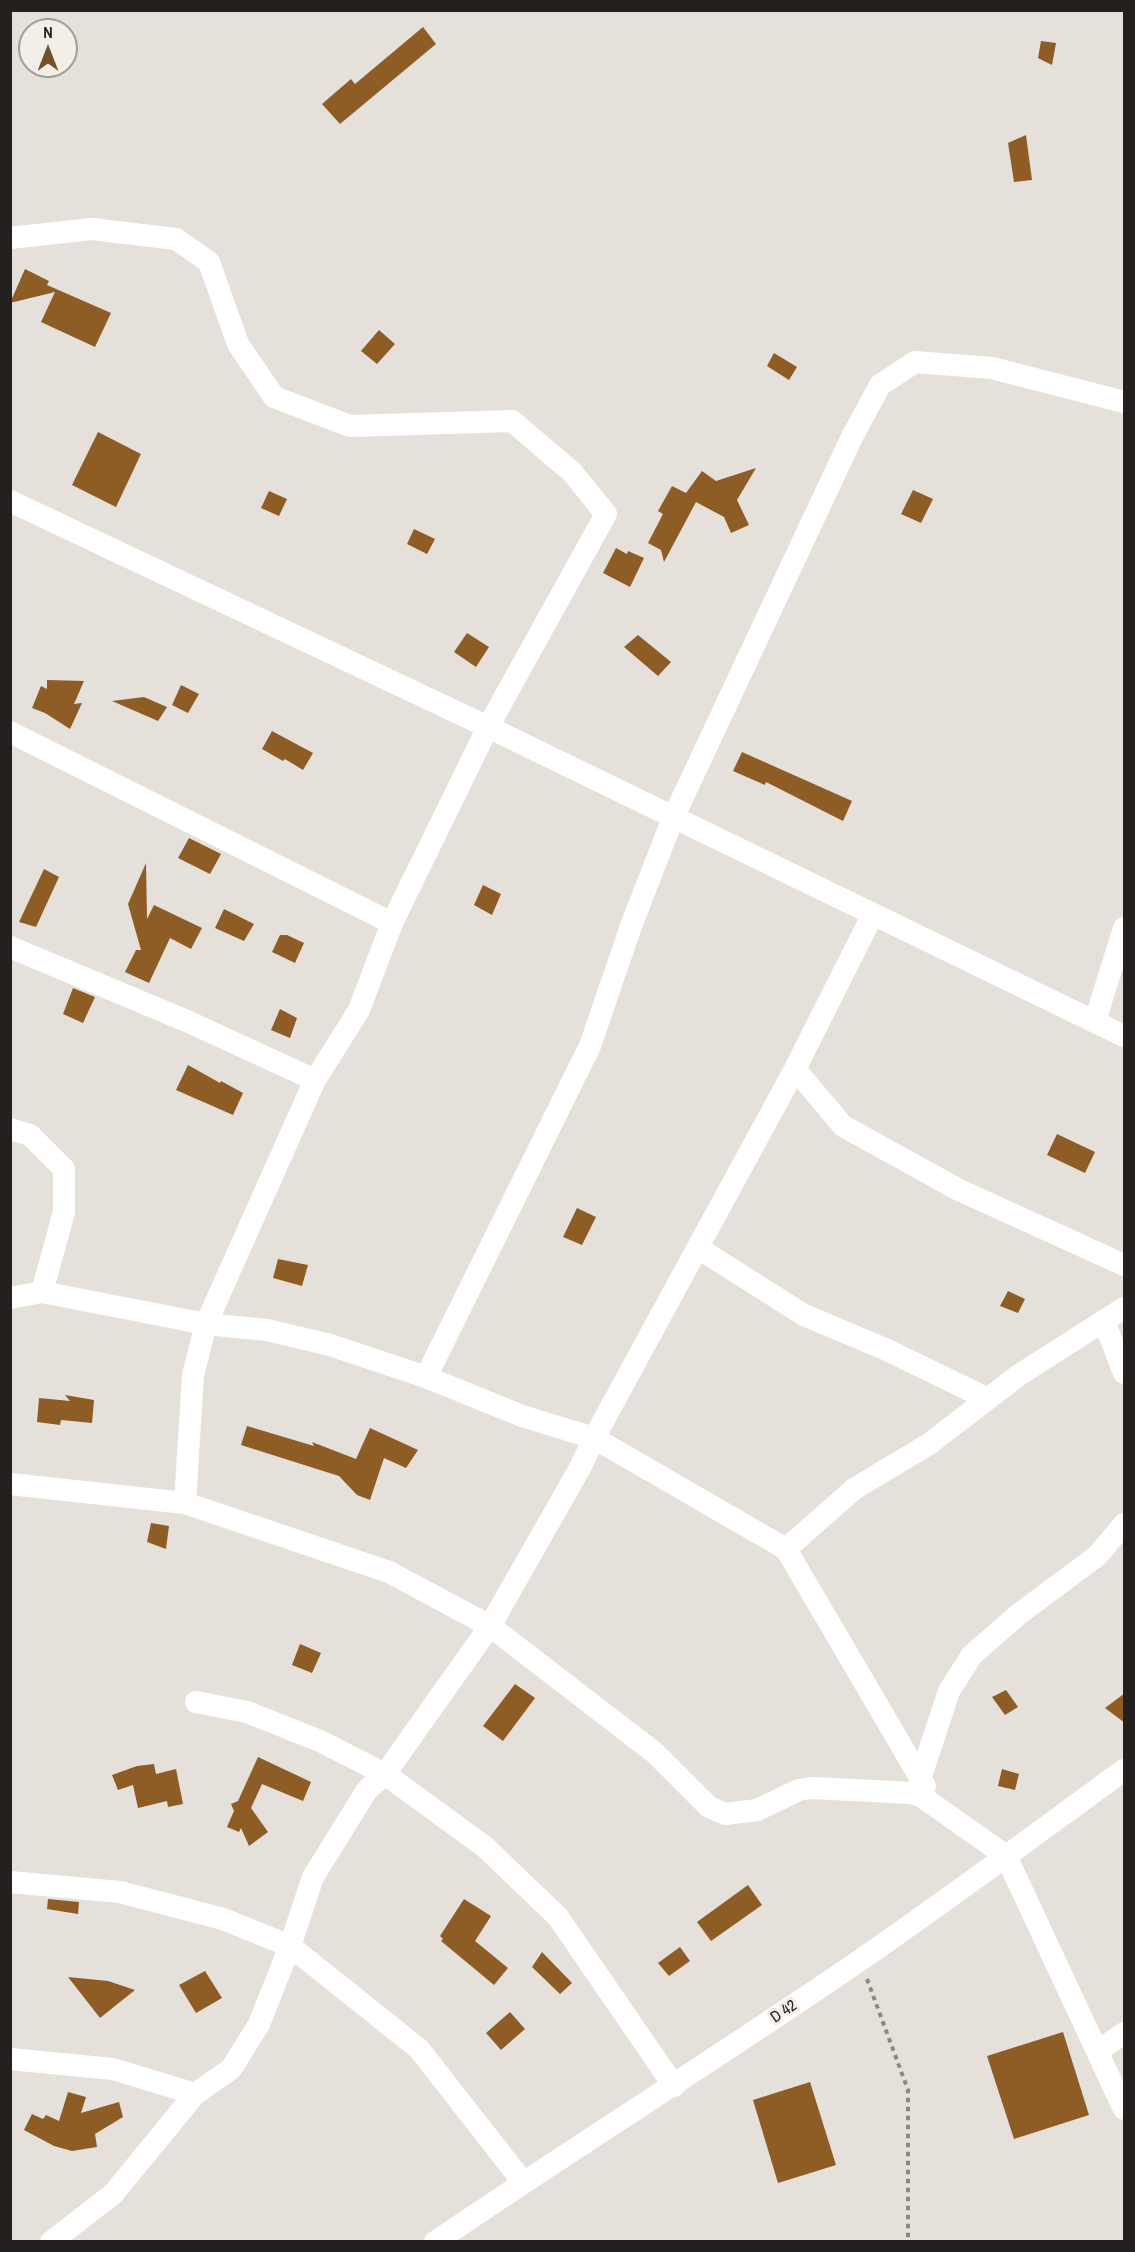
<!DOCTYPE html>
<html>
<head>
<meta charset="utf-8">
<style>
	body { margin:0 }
	#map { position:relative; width:1135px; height:2252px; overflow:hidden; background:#e6e0db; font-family:"Archivo Narrow",sans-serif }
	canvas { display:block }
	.frame { position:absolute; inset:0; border:12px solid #23201f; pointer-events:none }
	.north { position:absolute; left:18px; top:18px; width:60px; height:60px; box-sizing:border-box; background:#f4eee8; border:2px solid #a09c98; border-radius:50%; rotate:0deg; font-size:16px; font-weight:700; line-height:24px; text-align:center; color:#23201f }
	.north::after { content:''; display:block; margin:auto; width:21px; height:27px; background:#735129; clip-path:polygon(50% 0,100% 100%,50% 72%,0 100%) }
</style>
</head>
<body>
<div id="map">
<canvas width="1135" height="2252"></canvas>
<div class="frame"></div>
<div class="north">N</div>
</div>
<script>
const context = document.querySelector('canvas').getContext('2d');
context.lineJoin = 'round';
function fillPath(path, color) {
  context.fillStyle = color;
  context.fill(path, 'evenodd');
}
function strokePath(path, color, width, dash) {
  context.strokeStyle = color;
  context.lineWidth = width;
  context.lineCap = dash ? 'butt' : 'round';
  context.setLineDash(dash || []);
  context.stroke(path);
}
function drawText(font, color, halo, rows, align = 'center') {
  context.font = font + ' "Archivo Narrow",sans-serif';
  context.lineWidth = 6;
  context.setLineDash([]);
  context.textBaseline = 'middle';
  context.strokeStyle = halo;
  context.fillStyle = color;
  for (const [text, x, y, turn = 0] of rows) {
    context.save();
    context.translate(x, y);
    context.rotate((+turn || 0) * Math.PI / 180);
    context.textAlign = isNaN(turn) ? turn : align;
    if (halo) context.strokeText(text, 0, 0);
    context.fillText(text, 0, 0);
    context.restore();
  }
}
const building = new Path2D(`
	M423,27l13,17 -96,80 -18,-20 29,-25 4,5z
	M1041,41l15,2 -4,22 -14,-7z
	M1026,135l6,45 -18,2 -6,-39z
	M25,269l24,12 -2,4 64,28 -16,34 -54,-25 14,-30 -45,11z
	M379,330l16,14 -18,20 -16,-13z
	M774,353l23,14 -8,13 -22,-14z
	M98,432l43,22 -25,53 -44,-22z
	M756,468l-19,32 12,25 -18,8 -7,-16 -28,-15 -32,60 -3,-12 -13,-7 15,-29 -5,-3 14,-25 14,7 16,-22 14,10z
	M913,490l20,9 -12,24 -20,-9z
	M269,491l18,8 -8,17 -18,-8z
	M414,529l21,10 -8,15 -20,-10z
	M616,548l11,6 1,-3 16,7 -14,29 -27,-14z
	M467,633l22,14 -13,20 -22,-15z
	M638,635l33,27 -13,14 -34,-29z
	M47,680l37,1 -10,23 8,-1 -12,26 -25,-16 -13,-5 9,-22 6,3z
	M181,685l18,9 -11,19 -16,-8z
	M144,697l23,10 -9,14 -46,-20z
	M272,731l41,22 -10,17 -18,-11 -2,2 -21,-12z
	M742,752l110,49 -9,20 -77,-39 -1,3 -32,-14z
	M189,838l32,16 -11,20 -32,-16z
	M146,863l1,56 7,-14 48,23 -11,21 -21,-11 -21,45 -24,-11 11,-22h5l-13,-46z
	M44,869l15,8 -23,50 -17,-5z
	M483,885l18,9 -9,21 -18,-10z
	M224,909l30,15 -10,17 -29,-13z
	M280,935h7l17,8 -9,20 -23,-11z
	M73,988l22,9 -12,26 -20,-9z
	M280,1009l17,9 -7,20 -19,-8z
	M188,1065l32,18 1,-2 22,12 -10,22 -57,-25z
	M1057,1134l38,18 -10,21 -38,-18z
	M577,1208l19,9 -14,28 -19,-8z
	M278,1259l30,6 -6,21 -29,-8z
	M1008,1291l17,8 -7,14 -18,-7z
	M65,1395l29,5 -2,23 -31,-3 -1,5 -23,-3 2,-24 31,3z
	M247,1426l67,20 -2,-4 44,17 14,-31 48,22 -12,18 -22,-10 -14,42 -13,-5 -18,-19 -98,-31z
	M151,1523l18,3 -3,23 -19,-7z
	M300,1644l21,9 -9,20 -20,-8z
	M515,1684l20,14 -32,43 -20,-15z
	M1006,1690l12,17 -13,8 -13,-18z
	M1125,1693v30l-20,-15z
	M258,1757l53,25 -8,19 -41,-17 -11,24 17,24 -19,14 -8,-18 -2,4 -12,-5 7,-16 -3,-7 7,-3z
	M154,1764l2,10 20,-5 7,35 -15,3 -1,-6 -29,7 -5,-23 -15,5 -6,-15 25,-9z
	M1002,1769l17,5 -4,16 -17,-4z
	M748,1885l14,20 -51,36 -14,-19z
	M48,1899l31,3 -1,12 -31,-5z
	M464,1899l27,17 -16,25 33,27 -14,17 -53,-44 2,-2 -3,-3z
	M680,1947l10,14 -21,15 -11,-13z
	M542,1952l30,31 -12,11 -28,-27z
	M205,1971l17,27 -26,15 -17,-28z
	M68,1977l40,4 27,9 -35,28z
	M510,2012l15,17 -24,21 -15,-17z
	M1063,2032l26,83 -75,24 -27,-83z
	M810,2082l26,83 -58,18 -25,-83z
	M68,2092l18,5 -5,16 38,-11 4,15 -28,17 2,13 -25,4 -18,-5 -30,-16 8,-16 11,5 3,-4 13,6z`);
const path = new Path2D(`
	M867,1979l41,111v152`);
const minor = new Path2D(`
	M10,238l82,-9 84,10 33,23 29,82 36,53 76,29 162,-5 60,51 34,42 -118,213 -96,196 -33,87 -44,70 -109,244 -13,51 -8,128
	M10,501l478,226 636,309
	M10,732l382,191
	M10,947l179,75 126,58
	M1095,1021l29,-93
	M795,1069l48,57 116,64 165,75
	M10,1129l20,6 34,34v43l-22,80
	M698,1248l106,67 81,34 103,50
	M10,1298l32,-6 164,32 61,6 63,15 96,32 96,39 72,22 192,111 68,-60 75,-45 90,-69 105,-67
	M1104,1321l20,52
	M426,1377l164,-331 41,-120 42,-108 179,-381 28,-52 35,-23 77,6 132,34
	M10,1484l175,19 204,69 101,54 165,127 54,54 16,7 32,-4 42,-20 13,-2 100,5 9,3 85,60 118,253
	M786,1549l139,237
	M196,1702l51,10 73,29 65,33 100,73 73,70 116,169
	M920,1779l29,-88 23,-36 47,-41 78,-58 27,-32
	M10,1882l110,10 103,27 67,27 129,103 104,133
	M1098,2051l26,-18
	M10,2059l103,10 82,25
	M51,2242l62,-48 82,-100 36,-25 28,-45 31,-78 23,-69 54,-87 18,-16 105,-148 90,-158 14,-30 201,-369 78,-155
	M435,2242c140,-95 284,-185 424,-281 90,-62 177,-127 265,-191`);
const streetNames = [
	["D 42",784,2012,-34]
];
fillPath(building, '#8e5c25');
strokePath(path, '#8d8885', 4, [4.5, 4.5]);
strokePath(minor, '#fff', 22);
drawText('16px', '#23201f', '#f4eee8', streetNames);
</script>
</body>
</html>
